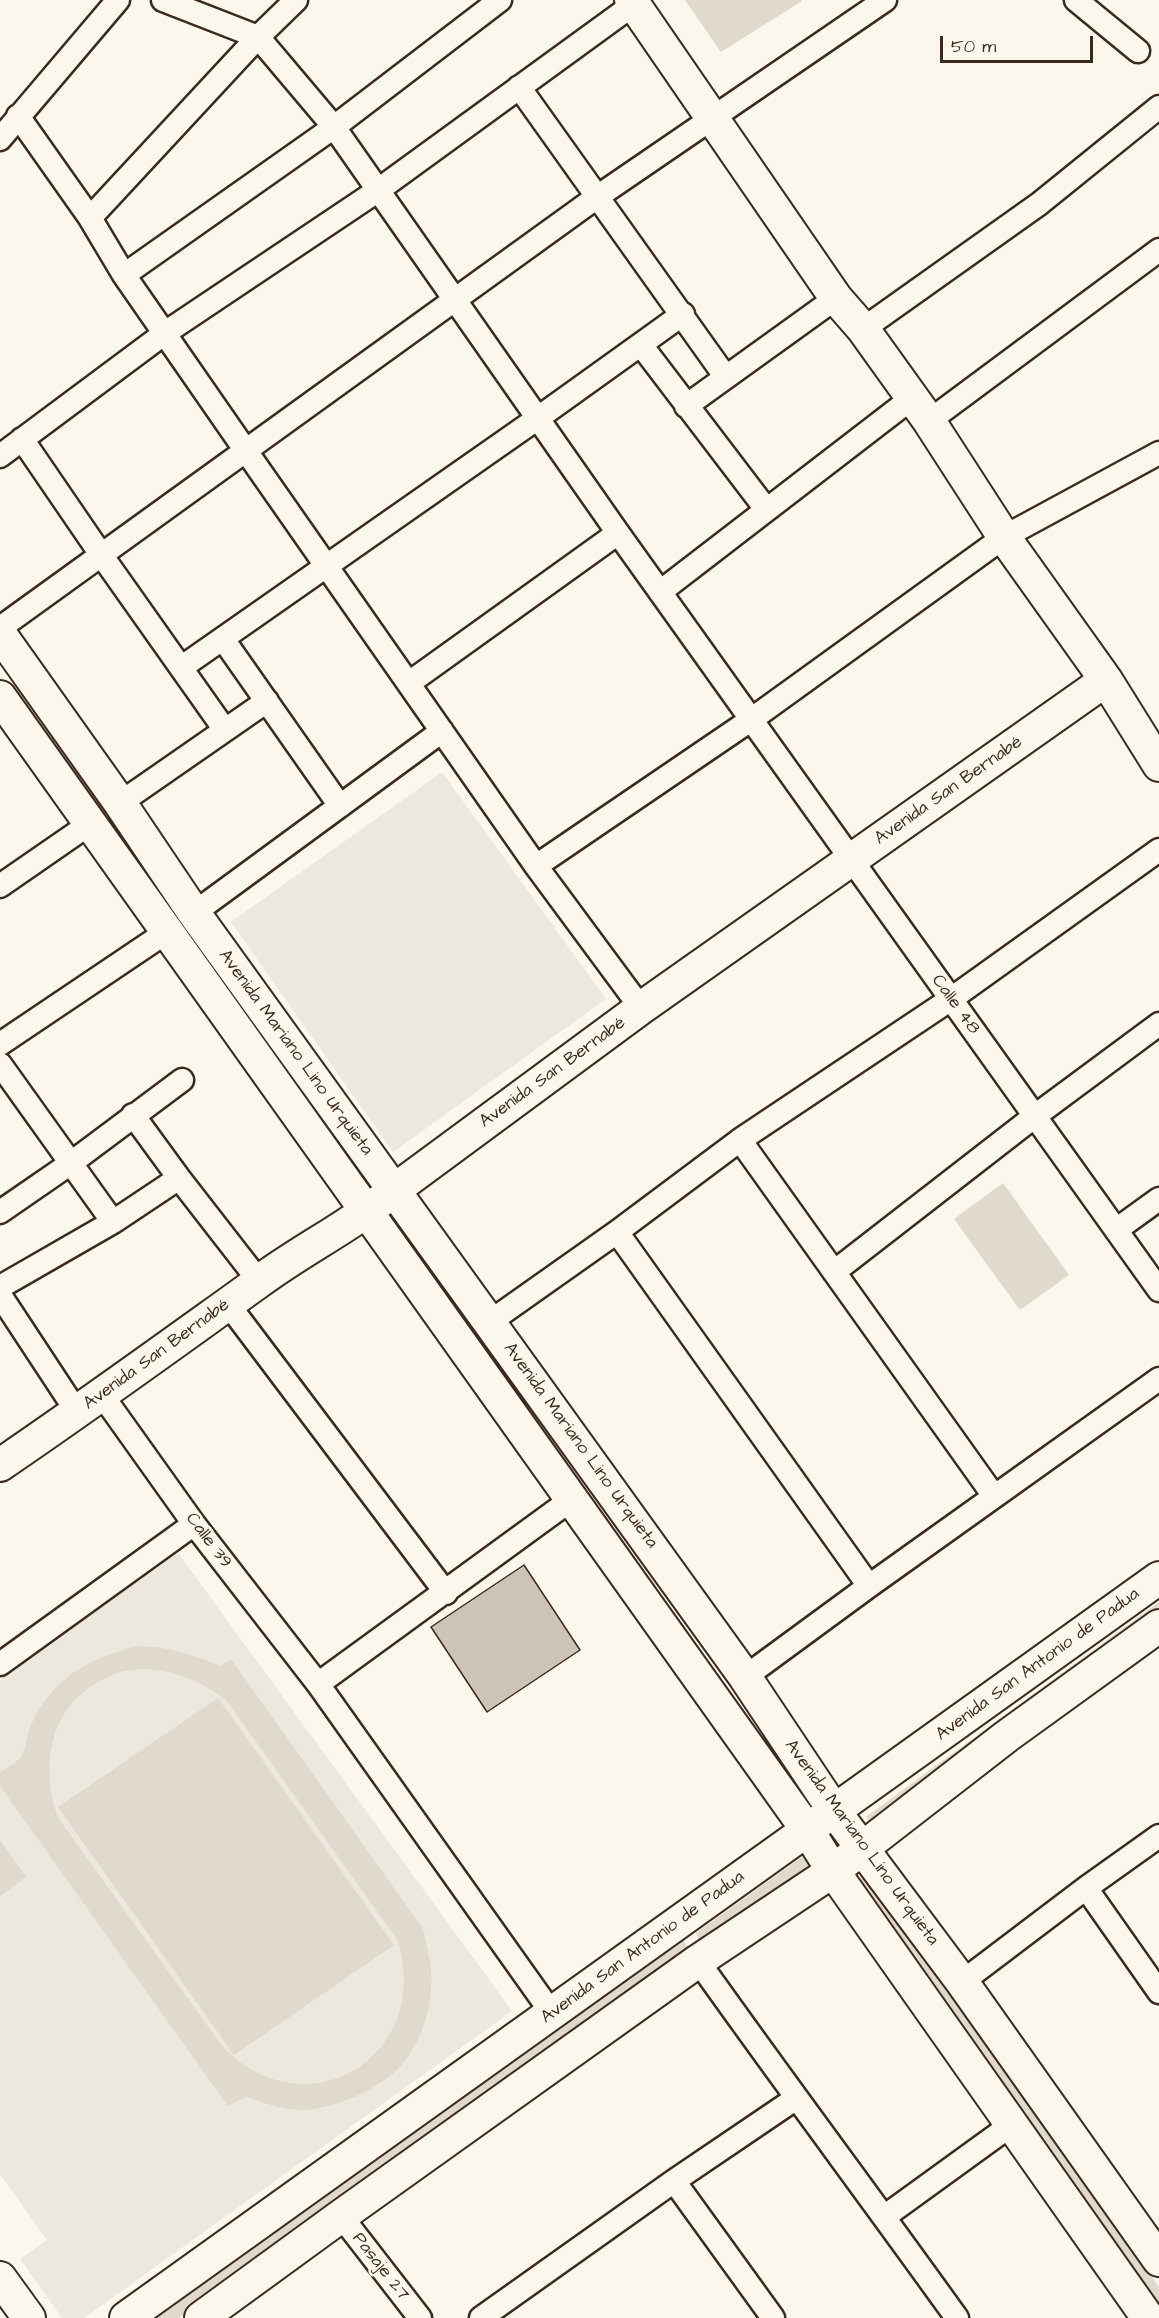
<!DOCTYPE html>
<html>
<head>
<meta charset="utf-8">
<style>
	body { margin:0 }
	#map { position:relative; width:1159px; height:2318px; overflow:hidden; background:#fbf7ec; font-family:"Architects Daughter",sans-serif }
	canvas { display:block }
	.scale { position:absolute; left:940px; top:36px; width:153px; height:27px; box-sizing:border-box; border:3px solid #3b2a1e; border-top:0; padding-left:8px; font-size:18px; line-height:21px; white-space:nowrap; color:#3b2a1e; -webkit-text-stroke:4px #fbf7ec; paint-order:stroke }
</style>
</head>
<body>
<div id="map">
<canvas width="1159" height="2318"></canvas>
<div class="scale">50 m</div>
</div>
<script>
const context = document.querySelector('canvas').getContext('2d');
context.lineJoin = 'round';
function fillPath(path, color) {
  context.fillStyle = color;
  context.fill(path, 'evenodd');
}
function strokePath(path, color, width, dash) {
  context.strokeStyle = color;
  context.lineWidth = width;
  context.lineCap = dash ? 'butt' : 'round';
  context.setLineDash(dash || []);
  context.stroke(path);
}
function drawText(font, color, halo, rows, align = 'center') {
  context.font = font + ' "Architects Daughter",sans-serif';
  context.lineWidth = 5;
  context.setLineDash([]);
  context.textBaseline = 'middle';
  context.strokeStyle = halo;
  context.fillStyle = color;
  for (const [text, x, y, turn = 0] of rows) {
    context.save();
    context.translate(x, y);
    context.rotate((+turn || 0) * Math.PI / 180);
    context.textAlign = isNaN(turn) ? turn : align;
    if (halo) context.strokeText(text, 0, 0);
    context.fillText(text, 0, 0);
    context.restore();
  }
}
const built = new Path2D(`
	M442,772l164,227 -213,153 -162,-230z
	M178,1553l334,458 -428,307h-22l-42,-59 27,-19 -47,-66v-494z`);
const green = new Path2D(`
	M685,0h116l1,1 -81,51z
	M1003,1183l66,92 -49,35 -66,-91z
	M1159,1602v14l-286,212 -7,-11z
	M138,1646c30,1 55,8 82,20l11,-7 192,270c4,19 10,40 8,59 -2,25 -9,49 -23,69 -20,29 -70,51 -104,53 -21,0 -40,-7 -58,-13l-18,9 -228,-320v-14c6,-4 14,-7 19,-13 7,-7 8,-25 12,-34 23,-49 57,-66 107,-79zM144,1669c33,2 57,12 83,32l170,238c38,116 -90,196 -175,107l-164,-228c-20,-60 -6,-121 59,-145 8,-3 19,-3 27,-4z
	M218,1698l176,247 -160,110 -176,-248z
	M0,1840l26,37 -26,19z
	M806,1854l13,14 -118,78 -5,-13z
	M869,1873l290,414v26l-303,-430z
	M683,1939l8,15 -512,364h-26z`);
const building = new Path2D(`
	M524,1565l56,85 -93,62 -56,-85z`);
const street = new Path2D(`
	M163,0l95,37 76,90 284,406 541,757
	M1076,0l62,51
	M519,87l206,289
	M18,116l72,102 34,57 122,176 290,415 105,142
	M0,139l118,-139
	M90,218l168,-181 38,-37
	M124,275l210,-148 166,-127
	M863,329l176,-125 120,-97
	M641,345l125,164
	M686,406l150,-108
	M929,421l230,-171
	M22,439l80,117 123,174
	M0,456l165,-123 212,-142 257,-187
	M660,592l252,-194
	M0,628l597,-431 288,-197
	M223,639l117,167
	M182,667l356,-249 145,-104
	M409,683l209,-150
	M120,803l147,-102
	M536,866l216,-147 252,-182 155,-84
	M0,886l91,-63
	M194,913l248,-182
	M0,1044l168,-113
	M0,1064l113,158
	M133,1115l46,63 80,103
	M740,1140l254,356
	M0,1212l71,-49 111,-83
	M1116,1230l43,-31
	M617,1232l252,354
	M834,1272l201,-156 124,-92
	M0,1287l113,-65 66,-44
	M0,1295l77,117
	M228,1304l218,289
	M491,1321l126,-89 123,-92 211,-141 208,-149
	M102,1395l92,129 124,160 233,328
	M0,1664l194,-140
	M745,1677l124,-91 290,-207
	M318,1684l254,-185
	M1086,1888l73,104
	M698,1961c85,120 173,237 259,357
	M962,1982l124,-94 73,-52
	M674,2181l99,137
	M341,2216l79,102
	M884,2217l127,-92
	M481,2318l193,-137 121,-82`);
const secondary = new Path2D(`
	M631,0l205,298 27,31 66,92 75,116 102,143 53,85
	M0,634l120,169 74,110 551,764 90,135 127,170 197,278
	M0,697l808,1134 25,40 315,447
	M0,1465c87,-59 172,-121 257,-182 44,-33 94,-57 136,-92l248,-183 465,-328
	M0,2278l29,40
	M126,2318l1033,-740
	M201,2318l140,-102 357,-255 135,-90 174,-135 152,-110`);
const streetNames = [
	["Avenida San Bernabé",949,791,-35],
	["Calle 48",955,1005,54],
	["Avenida Mariano Lino Urquieta",295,1053,54],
	["Avenida San Bernabé",553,1073,-36],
	["Avenida San Bernabé",157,1355,-36],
	["Avenida Mariano Lino Urquieta",580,1446,54],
	["Calle 39",208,1541,53],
	["Avenida San Antonio de Padua",1038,1665,-36],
	["Avenida Mariano Lino Urquieta",861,1843,54],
	["Avenida San Antonio de Padua",643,1948,-36],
	["Pasaje 27",380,2267,52]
];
fillPath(built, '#ede8dd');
fillPath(green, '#dfd9ce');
fillPath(building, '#ccc4b9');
strokePath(building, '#3b2a1e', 1.5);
strokePath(street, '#3b2a1e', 27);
strokePath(secondary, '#3b2a1e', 36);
strokePath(street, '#fbf7ec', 22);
strokePath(secondary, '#fbf7ec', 32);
drawText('18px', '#3b2a1e', '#fbf7ec', streetNames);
</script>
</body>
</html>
